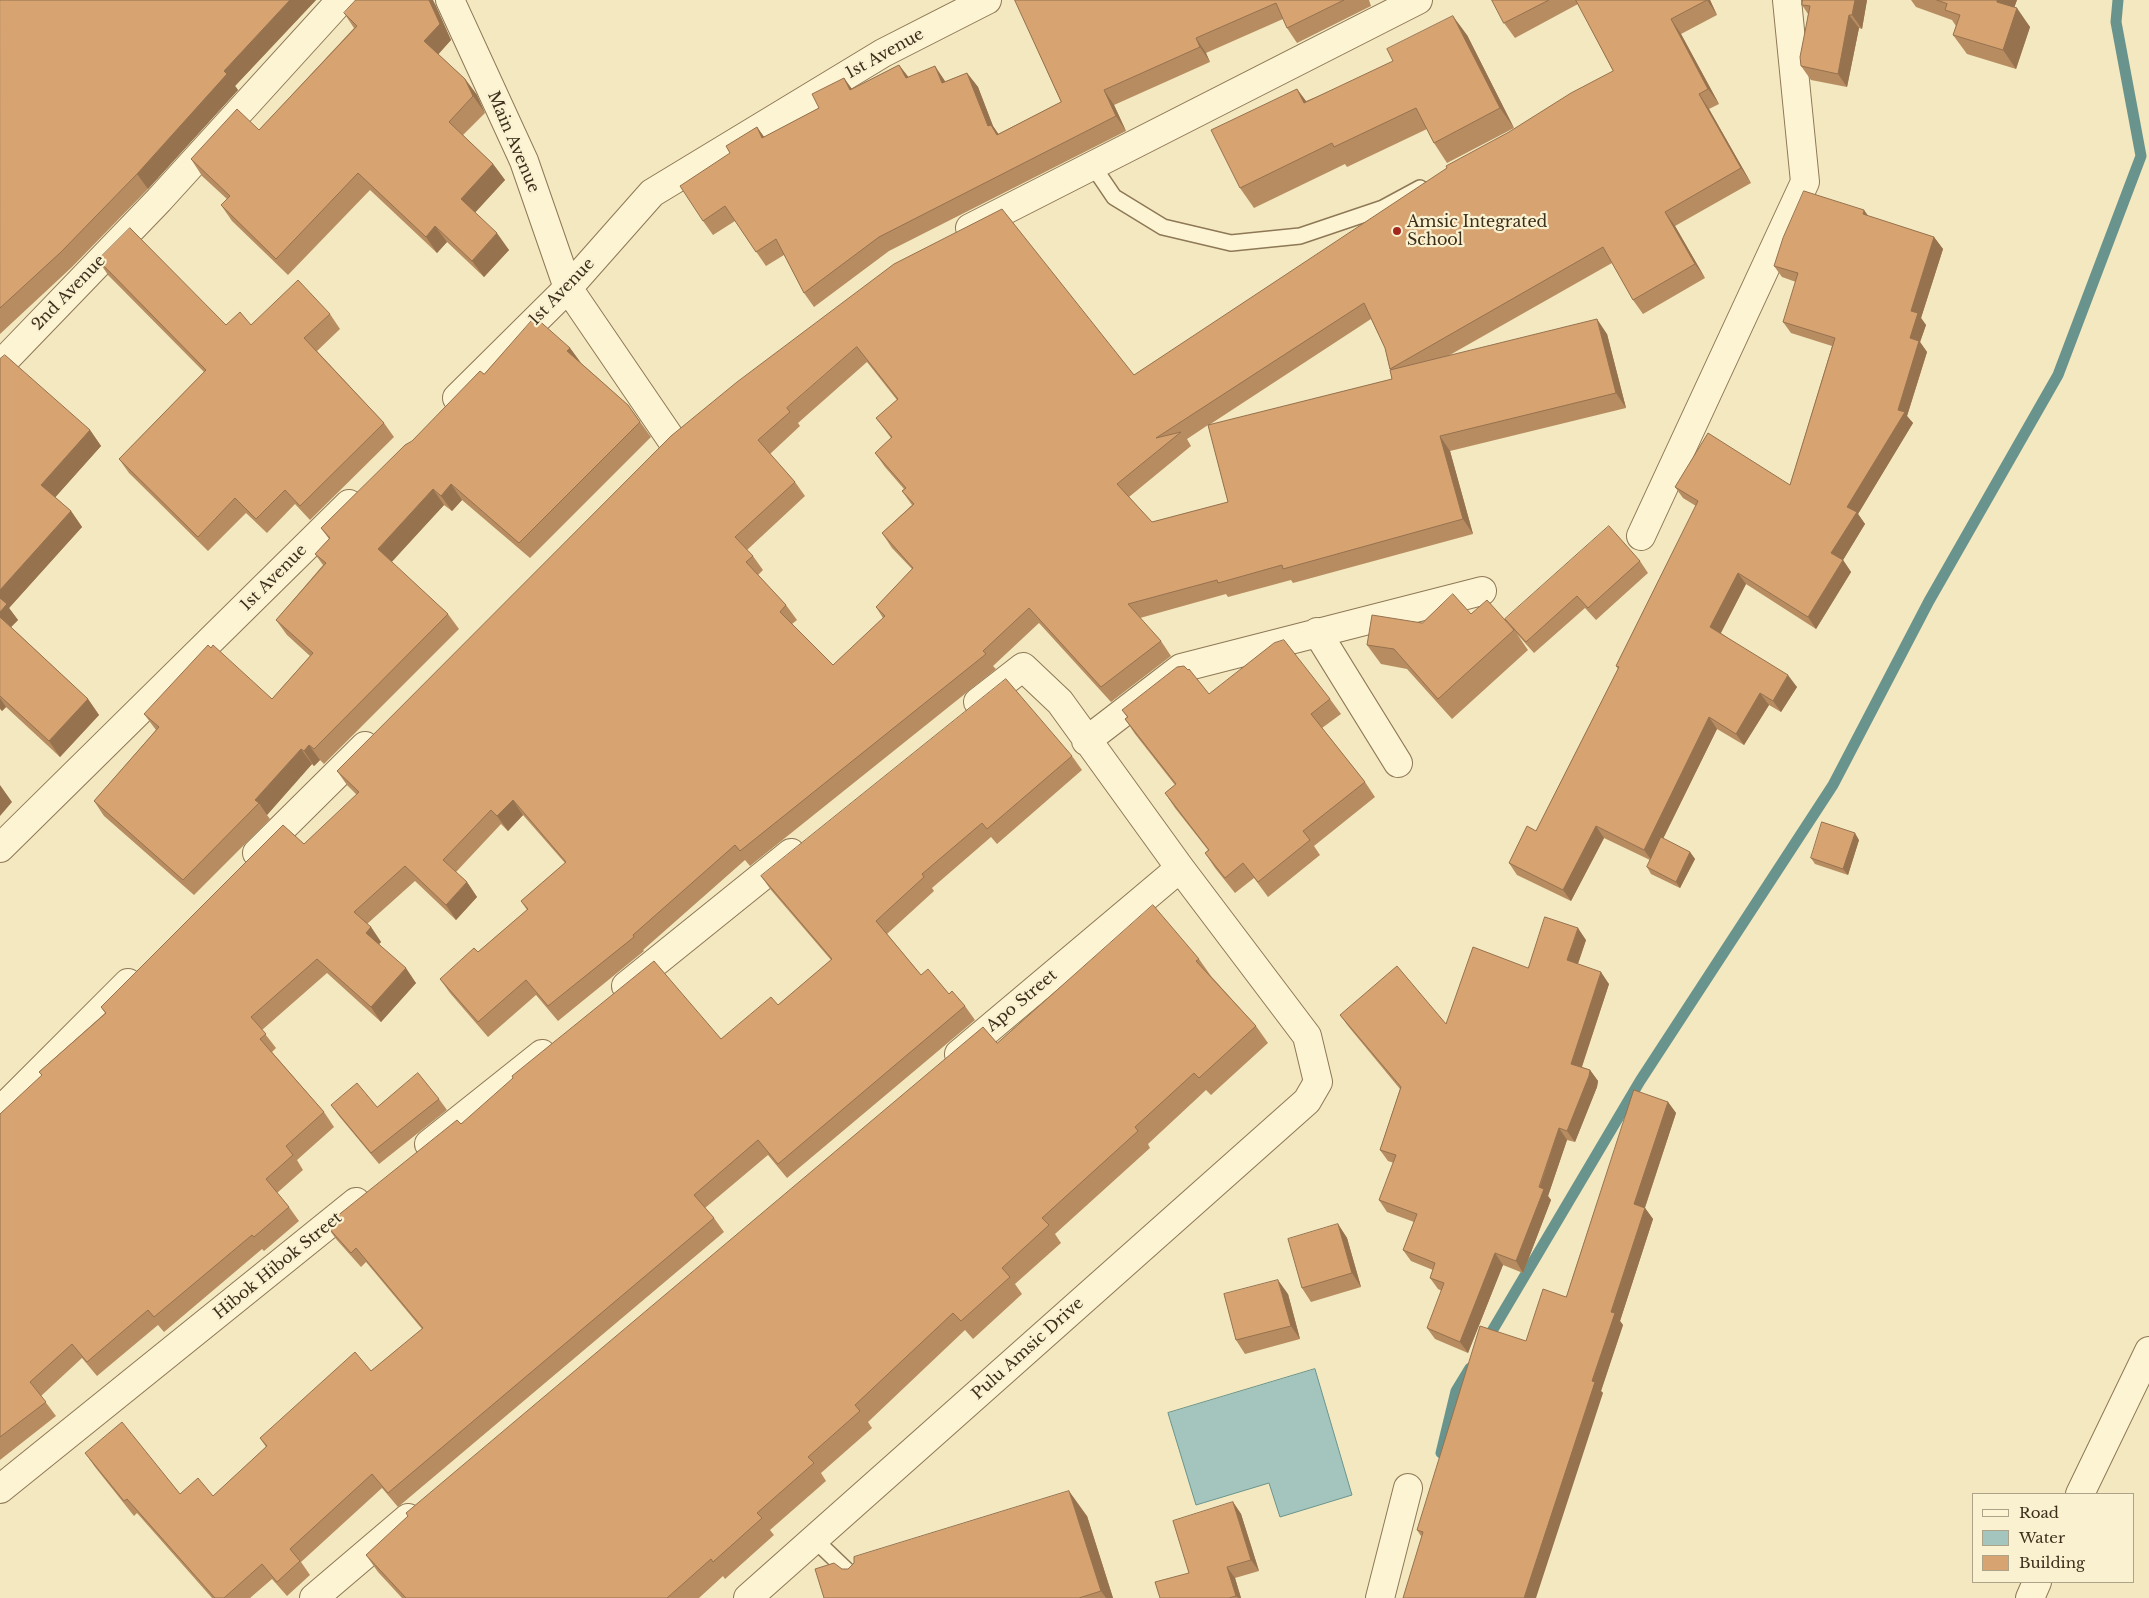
<!DOCTYPE html>
<html>
<head>
<meta charset="utf-8">
<style>
	body { margin:0 }
	#map { position:relative; width:2149px; height:1598px; overflow:hidden; background:#f3e8bf; font-family:"Libre Baskerville",serif }
	canvas { display:block }
	.legend { position:absolute; left:1972px; top:1493px; width:162px; height:90px; box-sizing:border-box; background:#f9f1d0; border:1px solid #ada388; margin:0; padding:6px 9px; list-style:none; font-size:15px; color:#3c2e1b }
	.legend li { display:flex; align-items:center; gap:10px; height:25px }
	.legend b { width:25px; border:1px solid #ada388 }
</style>
</head>
<body>
<div id="map">
<canvas width="2149" height="1598"></canvas>
<ul class="legend">
<li><b style="height:6px;background:#fdf4d4"></b>Road</li>
<li><b style="height:14px;background:#a3c5bd"></b>Water</li>
<li><b style="height:14px;background:#d6a371"></b>Building</li>
</ul>
</div>
<script>
const context = document.querySelector('canvas').getContext('2d');
context.lineJoin = 'round';
function fillPath(path, color) {
  context.fillStyle = color;
  context.fill(path, 'evenodd');
}
function strokePath(path, color, width, dash) {
  context.strokeStyle = color;
  context.lineWidth = width;
  context.lineCap = dash ? 'butt' : 'round';
  context.setLineDash(dash || []);
  context.stroke(path);
}
function drawText(font, color, halo, rows, align = 'center') {
  context.font = font + ' "Libre Baskerville",serif';
  context.lineWidth = 4.5;
  context.setLineDash([]);
  context.textBaseline = 'middle';
  context.strokeStyle = halo;
  context.fillStyle = color;
  for (const [text, x, y, turn = 0] of rows) {
    context.save();
    context.translate(x, y);
    context.rotate((+turn || 0) * Math.PI / 180);
    context.textAlign = isNaN(turn) ? turn : align;
    if (halo) context.strokeText(text, 0, 0);
    context.fillText(text, 0, 0);
    context.restore();
  }
}
const water = new Path2D(`
	M1315,1369l37,126 -72,22 -11,-34 -73,22 -28,-92z`);
const stream = new Path2D(`
	M1485,1343l155,-262 193,-296 96,-184 129,-226 83,-219 -25,-134 2,-22
	M1441,1453l15,-62 14,-23`);
const lane = new Path2D(`
	M1093,166l21,31 49,30 68,16 69,-7 83,-28 37,-20
	M814,1539l46,44`);
const street = new Path2D(`
	M450,0l74,161 44,127 103,151
	M970,228l448,-228
	M0,365l159,-165 182,-200
	M457,398l111,-110 84,-95 231,-140 104,-53
	M1641,536l164,-354 -18,-182
	M1317,632l81,131
	M1086,741l95,-73 301,-77
	M0,848l349,-344
	M257,853l108,-107
	M626,986l165,-133
	M959,1054l221,-186
	M0,1111l128,-128
	M429,1144l113,-90
	M0,1489l356,-287
	M2080,1494l69,-143
	M314,1598l94,-80
	M748,1598l559,-497 11,-19 -11,-46 -127,-168 -120,-166 -37,-35 -45,35
	M1380,1598l28,-110
	M2030,1598l7,-16`);
const wall = new Path2D(`
	M0,0h316l-81,86 3,4 -90,99 -76,78 -72,67z
	M1015,0h355h-1l2,6 -74,37 -10,-15 -4,-9 -77,34 4,9 -96,43 12,26 -237,120 -75,56 -10,-14 -20,-38 -18,11 -31,-45 -22,14 -10,-14 27,-68 27,-26 7,10 55,-29 25,-30 8,11 47,-24 9,12 38,4 21,-8 11,14 15,39 5,8 63,-32z
	M1492,0h218l7,15 -36,19 38,70 -10,5 42,74 -76,43 30,52 -62,36 -10,-14 -21,-37 -164,93 159,-22 19,74 -176,43 23,83 -180,49 -2,-3 -63,17 -2,-3 -86,24 21,23 10,15 -60,46 -72,-79 -46,43 3,3 -246,197 -5,-6 -102,90 1,1 -86,70 -22,-26 -48,42 -38,-44 -10,-14 38,-27 49,-42 -6,-9 44,-38 -42,-48 -15,16 -7,-7 -45,48 11,10 10,15 -21,23 -41,-39 -48,43 4,3 10,15 -2,2 37,39 -35,39 -54,-49 -65,57 14,18 -4,4 52,60 10,15 -37,33 6,10 -26,23 12,14 10,14 -35,30 -2,-2 -98,83 -6,-7 -61,51 -15,-18 -41,38 15,20 -56,44v-346l42,-38 -3,-4 66,-59 -4,-6 203,-163 53,-49 -10,-10 -10,-14 557,-507 240,111 375,-243 104,-61 -35,-67 -63,34 -11,-15zM1371,319l14,29 7,31 -183,46zM867,362l30,38 -21,18 15,20 -16,15 10,14 19,22 -2,2 10,14 -30,28 10,15 20,21 -36,38 7,11 -50,47 -41,-41 5,-4 -11,-15 -28,-30 5,-5 -10,-14 -6,-6 58,-54 -10,-14 -25,-28 30,-28 -2,-3zM1208,425l20,77 -76,20 -23,-25 62,-51 -4,-7z
	M1803,0h64l-5,29 -3,-1 -12,59 -36,-7 -10,-14 7,-52 -6,-9z
	M1911,0h106l-3,7 16,20 -14,42 -49,-15 -14,-19 3,-9 -4,-6 -36,-13z
	M435,4l16,36 -13,14 27,25 12,16 8,18 -22,22 30,29 12,16 -30,32 34,38 -25,27 -37,-35 -10,11 -67,-63 -82,85 -56,-54 -11,-16 6,-6 -25,-23 -11,-17 68,-29 95,-102 -10,-15z
	M1467,35l47,93 -67,35 -13,-20 -7,-14 -80,38 -2,-3 -91,44 -14,-20 57,-99 9,12z
	M1868,216l66,21 9,12 -22,69 5,7 -6,17 7,10 -20,64 6,7 -55,91 7,10 -22,36 8,12 -35,57 -70,-45 -25,49 76,54 -16,25 -12,-7 -25,40 -27,-16 -54,110 27,13 5,7 -15,29 -29,-14 -4,-7 3,-7 -46,-22 -33,63 -54,-26 -8,-12 27,-32 82,-162 -2,-3 80,-160 -13,-8 -8,-11 115,-2 42,-139 -41,-13 -8,-11 13,-40 -14,-5 -8,-11z
	M98,260l128,65h25l79,-11 10,15 -23,22 67,72 10,14 -84,83 -15,-16 -28,29 -21,-20 -38,38 -79,-78 -10,-14 85,-87 -96,-97z
	M570,348l11,15 47,42 23,32 -121,121 -68,-58 -10,11 -8,-6 -53,57 57,52 11,15 -135,135 -4,-4 -6,6 -2,-2 -45,51 3,4 -76,76 -90,-79 -10,-15 62,-71 -12,-16 128,-15 38,-43 -23,-21 -11,-15 47,-55 -8,-11 14,-15 -8,-11 163,-154z
	M0,359l90,71 11,16 -46,51 16,14 11,16 -73,81 9,12 -7,7 77,72 11,16 -39,42 -54,-50 -4,4 -2,-2z
	M1640,561l8,12 -52,47 -11,-12 -51,45 -17,-19 11,16 -76,69 -45,-50 -26,-5 -14,-19 55,-22 49,-9 39,12 -5,-7z
	M1209,694l121,5 11,15 -19,14 43,54 10,15 -61,49 6,9 -52,42 -14,-19 -19,15 -20,-25 -10,-15 3,-3 -33,-42 -10,-15 10,-8 -40,-51 -10,-15 2,-2 -5,-7z
	M1072,756l10,14 -85,74 -6,-7 -59,51 2,3 -47,43 34,41 28,19 16,12 10,14 -188,158 -19,-23 -63,53 9,10 10,14 -326,275 -16,-19 -81,74 9,13 -23,21 -15,-17 -22,19h-38l-75,-85 -3,3 -39,-49 -10,-14 95,41 33,2 53,-49 -6,-9 111,-67 51,-42 -56,-67 -5,5 -25,-28 -10,-14 135,-101 260,-85 57,-34 53,-45 -60,-70 -10,-14z
	M1859,840l-11,35 -33,-11 -4,-6z
	M1586,940l-8,24 31,20 -27,83 8,3 8,11 -1,6 -22,55 -8,-2 -19,56 3,4 -28,73 -20,-8 -35,88 -33,-14 -8,-11 15,-37 -4,-2 -8,-11 3,-8 -22,-9 -8,-11 11,-28 -27,-10 -8,-12 15,-37 -6,-2 -8,-11 20,-61 -52,-63 -8,-11 106,9 82,-56z
	M1199,959l12,17 45,50 12,17 -57,52 -5,-5 -58,54 2,4 -95,86 6,9 -46,41 7,10 -49,45 -8,-9 -97,92 4,6 -51,45 5,8 -56,49 4,5 -49,44 -2,-3 -24,22h-297l-24,-26 -12,-17 631,-512z
	M439,1099l8,11 -68,54 -40,-48 -8,-11 46,2z
	M1668,1102l8,11 -31,95 8,11 -33,102 3,4 -22,66 2,2 -182,143 -4,-6 109,-189 40,-44z
	M1338,1224l9,14 14,49 -50,15 -9,-14z
	M1288,1294l12,45 -55,15 -9,-14z
	M1233,1502l8,12 18,57 -24,7 6,20h-81l29,-25z
	M1087,1516l26,82h-289l18,-29h6z`);
const shadedWall = new Path2D(`
	M290,0h26l-81,86 3,4 -90,99 -11,-15 87,-103z
	M429,0h4l2,4 16,36 -15,17 -12,-16z
	M1707,0h3l7,15z
	M1855,0h12l-5,29 -10,-14z
	M1997,0h20l-7,20 -13,-18z
	M2017,8l13,19 -14,42 -13,-19z
	M1849,15l10,13 -12,59 -9,-13z
	M1453,16l14,19 47,93 -14,-20z
	M1671,19l10,15 38,70 -11,-15z
	M1196,38l10,15 4,9 -10,-15z
	M899,65l11,14 -4,-1z
	M935,66l10,15 7,17 -10,-15z
	M967,73l11,14 15,39 9,13 -14,-13z
	M844,78l10,14 -4,-2z
	M465,79l12,16 8,18 -12,-17z
	M1297,89l14,19 -7,-5z
	M1104,90l10,15 12,26 -10,-15z
	M1699,94l10,15 42,74 -10,-15z
	M757,127l10,14 -5,-3z
	M493,164l12,16 -33,36 -11,-17z
	M1864,210l8,11 -9,-7z
	M1665,212l10,14 30,52 -10,-14z
	M435,226l12,16 -10,11 -11,-16z
	M497,233l12,17 -25,27 -12,-16z
	M1934,237l9,12 -22,69 5,7 -6,17 7,10 -20,64 6,7 -55,91 7,10 -25,41 -9,-12 16,-46 51,-97 12,-72 1,-27z
	M1597,319l10,15 19,74 -10,-15z
	M570,348l11,15 -14,-12z
	M90,430l11,16 -49,55 -11,-16z
	M1440,436l10,15 23,83 -10,-15z
	M451,484l11,16 -10,11 -11,-15z
	M433,489l11,16 -55,60 -11,-16z
	M71,511l11,16 -73,81 9,12 -10,10 -8,-11v-29z
	M1843,560l8,12 -35,57 -8,-12z
	M1738,573l8,11 -28,54 -8,-11z
	M1788,675l9,12 -16,25 -8,-11z
	M1760,693l9,12 -25,40 -8,-11z
	M0,698l6,9 -4,4 -2,-3z
	M88,699l11,16 -39,42 -11,-16z
	M1709,717l8,12 -65,132 -8,-11z
	M309,745l11,15 -6,6 -10,-15z
	M301,749l11,15 -45,51 -8,-12 -4,-3z
	M0,785l12,17 -12,14z
	M513,800l10,15 -15,16 -11,-15z
	M1596,826l8,12 -33,63 -8,-11z
	M1855,833l4,7 -11,35 -5,-6z
	M1690,852l5,7 -15,29 -4,-6z
	M467,882l10,15 -21,23 -10,-15z
	M371,927l10,15 -5,5 -10,-14z
	M1578,928l8,12 -11,32 -8,-12z
	M406,968l10,15 -35,39 -10,-15z
	M1601,972l8,12 -30,91 -8,-11z
	M1590,1070l8,11 -1,6 -22,55 -8,-11z
	M1668,1102l8,11 -34,103 -8,-12z
	M1559,1128l8,12 -19,56 3,4 -28,73 -7,-12z
	M1645,1208l8,11 -33,102 3,4 -22,66 2,2 -67,205h-12l68,-217 19,-69z
	M1338,1224l9,14 14,49 -9,-14z
	M1495,1253l8,12 -35,88 -8,-11z
	M1278,1280l10,14 12,45 -9,-13z
	M1069,1491l18,25 26,82h-7l-5,-7z
	M1233,1502l8,12 18,57 -8,-11z
	M1227,1567l8,11 6,20h-3l-2,-2z`);
const building = new Path2D(`
	M0,0h290l-66,71 3,3 -90,100 -76,78 -61,56z
	M356,0h73l11,24 -16,17 41,38 8,17 -24,26 44,42 -32,35 36,34 -25,28 -37,-35 -9,11 -68,-64 -82,86 -55,-54 9,-9 -39,-37 46,-50 22,21 98,-104 -13,-13z
	M1015,0h329l-57,28 -11,-25 -80,35 4,9 -96,43 12,26 -237,121 -75,56 -28,-54 -20,13 -31,-46 -22,15 -23,-35 50,-33 -4,-7 31,-19 5,11 57,-30 -7,-14 32,-16 6,12 49,-25 7,13 29,-12 7,17 25,-10 21,53 3,-1 6,10 64,-33z
	M1492,0h57l-45,23z
	M1576,0h131l-36,19 37,70 -9,5 42,74 -76,44 30,52 -62,36 -30,-53 -213,122 -5,-21 -21,-45 -208,135 25,-6 -64,52 35,38 76,-20 -20,-77 184,-46 -2,-9 207,-51 19,74 -176,43 23,83 -180,50 -1,-4 -64,18 -1,-3 -89,24 33,37 -60,46 -72,-79 -46,43 3,3 -246,197 -5,-6 -102,90 1,2 -86,69 -22,-26 -48,42 -38,-43 34,-31 4,4 50,-43 -7,-8 45,-39 -53,-62 -16,16 -6,-6 -48,50 24,22 -21,23 -41,-39 -51,46 17,15 -5,6 40,35 -35,39 -54,-48 -66,58 15,17 -6,5 64,73 -38,34 7,9 -27,24 23,28 -35,30 -2,-2 -98,82 -6,-7 -61,52 -15,-18 -42,38 16,20 -46,35v-323l42,-39 -3,-3 67,-59 -5,-6 182,-182 21,19 55,-52 -22,-21 334,-335 66,-54 157,-118 108,-55 132,166 313,-207 -1,-2 63,-34 62,-39 42,-22zM857,347l41,52 -22,19 16,19 -17,16 31,35 -4,3 12,13 -32,29 31,35 -37,39 9,9 -52,49 -53,-53 6,-7 -40,-43 7,-6 -18,-19 60,-55 -37,-42 32,-28 -3,-4z
	M1803,0h52l-3,15h-3l-11,59 -37,-8 -1,-9 10,-51 -8,-1z
	M1937,0h60v2l20,6 -14,42 -50,-15 7,-20 -15,-5 2,-6z
	M1453,16l47,92 -66,35 -18,-35 -82,39 -2,-4 -92,45 -29,-58 86,-41 7,14 89,-42 -6,-12z
	M1804,191l60,19 -1,4 71,23 -23,74 7,2 -8,25 9,3 -21,69 7,2 -58,95 10,5 -26,41 12,7 -35,57 -70,-44 -28,54 78,48 -15,26 -13,-8 -24,41 -27,-17 -65,133 -48,-24 -33,64 -54,-27 18,-37 9,5 83,-164 -3,-1 82,-165 -23,-14 33,-54 82,52 45,-147 -52,-16 15,-49 -24,-7 9,-28z
	M130,228l96,97 14,-13 11,13 47,-45 32,34 -26,24 80,85 -84,83 -15,-16 -29,29 -21,-21 -37,39 -79,-78 87,-89 -108,-110z
	M535,317l35,31 -3,3 61,54 12,17 -121,121 -68,-59 -10,12 -8,-7 -55,60 70,65 -134,135 -5,-4 -5,6 -3,-2 -46,51 4,3 -76,77 -89,-79 65,-74 -15,-13 64,-69 3,3 2,-3 59,54 41,-46 -37,-33 50,-57 -11,-9 15,-16 -9,-10 84,-83 7,-4 68,-70 4,3z
	M5,355l85,75 -49,55 30,26 -71,79v-231z
	M1609,526l31,35 -52,47 -11,-12 -51,46 -21,-23z
	M1453,594l18,20 16,-14 27,30 -76,69 -44,-50 -27,-4 5,-30 50,8z
	M0,598l7,6 -7,8z
	M0,617l88,82 -39,42 -49,-45z
	M1284,640l46,59 -19,15 54,68 -62,49 7,9 -52,42 -15,-19 -18,15 -20,-25 4,-3 -44,-57 11,-9 -51,-65 3,-2 -6,-7 55,-43 7,-1 4,4 1,-1 20,25 65,-51z
	M1006,679l66,77 -85,73 -5,-6 -60,51 2,3 -48,44 45,54 7,-6 21,25 3,-3 13,15 -187,158 -20,-24 -64,55 20,23 -326,275 -16,-19 -82,75 10,12 -23,21 -15,-18 -38,34h-9l-88,-99 -3,2 -39,-48 37,-31 58,72 18,-16 15,18 54,-50 -7,-8 95,-86 16,19 52,-43 -67,-80 -5,5 -25,-28 131,-105 4,4 52,-46 -1,-2 142,-115 67,78 50,-42 7,8 54,-46 -71,-83z
	M1822,822l33,11 -12,36 -32,-11z
	M1661,837l29,15 -14,30 -29,-15z
	M1153,905l46,54 -3,2 60,65 -57,52 -5,-5 -59,54 3,4 -96,87 7,7 -47,43 8,9 -49,44 -8,-8 -98,92 5,6 -52,46 6,6 -57,50 5,5 -49,44 -2,-3 -44,39h-261l-40,-43 42,-39 -2,-3 577,-486 14,16z
	M1545,917l33,11 -11,32 34,12 -30,92 19,6 -1,6 -22,55 -8,-3 -20,59 5,2 -28,72 -21,-8 -35,89 -33,-14 17,-45 -14,-5 5,-15 -32,-13 14,-36 -38,-14 17,-45 -16,-5 21,-63 -61,-72 57,-49 49,58 27,-77 55,21z
	M418,1073l21,26 -68,54 -40,-48 26,-22 20,24z
	M1634,1090l34,12 -34,102 11,4 -34,104 4,1 -23,68 3,1 -71,216h-121l20,-66 -6,-2 63,-204 46,15 17,-52 23,8z
	M1338,1224l14,49 -50,15 -14,-49z
	M1278,1280l13,46 -55,14 -12,-46z
	M1069,1491l32,100 -22,7h-255l-9,-29 19,-6 8,6h6l6,-6v-6z
	M1233,1502l18,58 -24,7 9,29 -7,2h-69l-5,-16 34,-9 -16,-52z`);
const markers = [
	[1397,231,5,"#a5281e"]
];
const streetNames = [
	["1st Avenue",885,54,-29],
	["Main Avenue",513,142,67],
	["1st Avenue",562,292,-46],
	["2nd Avenue",69,293,-46],
	["1st Avenue",274,578,-45],
	["Apo Street",1022,1001,-40],
	["Hibok Hibok Street",278,1266,-39],
	["Pulu Amsic Drive",1028,1349,-42]
];
const poiNames = [
	["Amsic Integrated",1407,222],
	["School",1407,240]
];
fillPath(water, '#a3c5bd');
strokePath(water, '#69948d', 1);
strokePath(stream, '#69948d', 11);
strokePath(lane, '#8e7855', 18);
strokePath(street, '#8e7855', 30);
strokePath(lane, '#fdf4d4', 15);
strokePath(street, '#fdf4d4', 28);
fillPath(wall, '#b88c61');
fillPath(shadedWall, '#96724f');
fillPath(building, '#d6a371');
strokePath(building, '#96724f', 1);
for (const [x, y, r, color] of markers) {
  const dot = new Path2D();
  dot.arc(x, y, r, 0, 2 * Math.PI);
  context.fillStyle = color;
  context.fill(dot);
  strokePath(dot, '#f9f1d0', 2);
}
drawText('16px', '#3c2e1b', '#f9f1d0', streetNames);
drawText('16px', '#3c2e1b', '#f9f1d0', poiNames, 'left');
</script>
</body>
</html>
